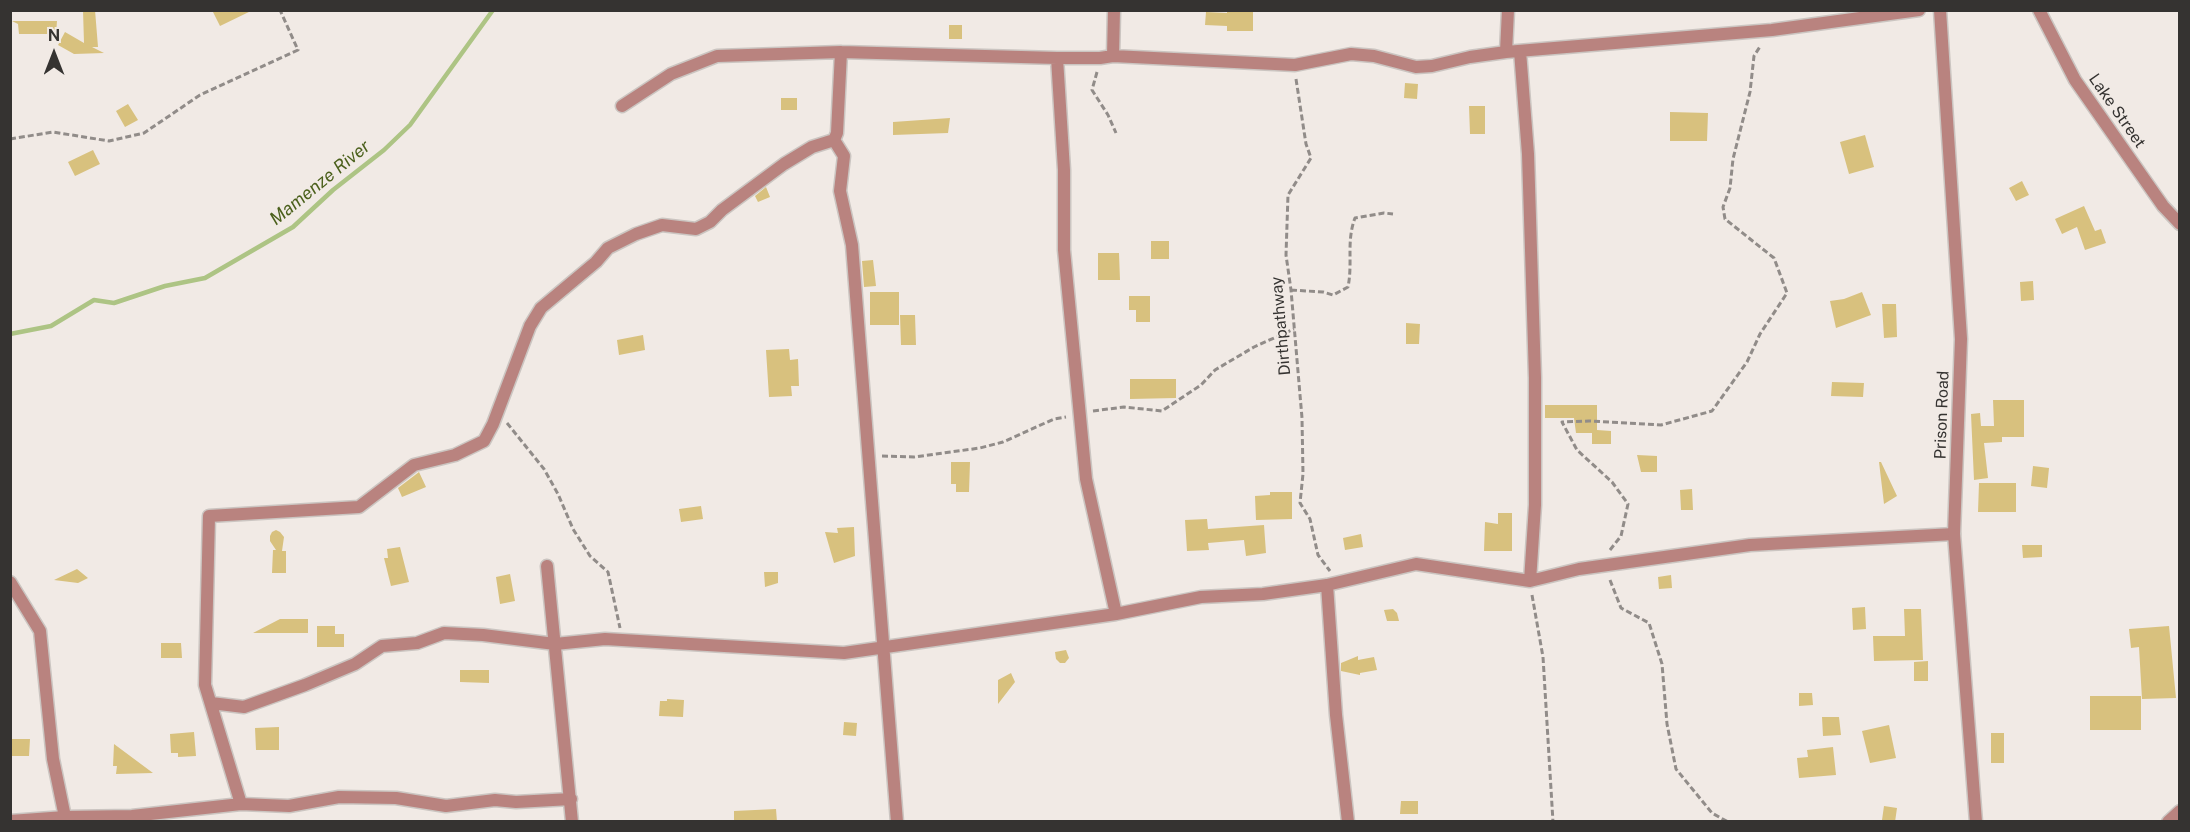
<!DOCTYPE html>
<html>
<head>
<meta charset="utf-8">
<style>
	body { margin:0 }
	#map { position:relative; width:2190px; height:832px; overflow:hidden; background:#f1eae5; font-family:"Public Sans",sans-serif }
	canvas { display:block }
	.frame { position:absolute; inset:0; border:12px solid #353331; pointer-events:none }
	.north { position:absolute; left:24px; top:24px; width:60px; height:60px; -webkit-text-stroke:4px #f1eae5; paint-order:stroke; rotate:0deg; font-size:16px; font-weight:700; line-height:24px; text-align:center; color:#353331 }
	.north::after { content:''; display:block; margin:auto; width:21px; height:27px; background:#353331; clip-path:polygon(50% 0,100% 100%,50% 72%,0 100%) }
</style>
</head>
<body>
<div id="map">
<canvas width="2190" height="832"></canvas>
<div class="frame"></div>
<div class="north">N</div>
</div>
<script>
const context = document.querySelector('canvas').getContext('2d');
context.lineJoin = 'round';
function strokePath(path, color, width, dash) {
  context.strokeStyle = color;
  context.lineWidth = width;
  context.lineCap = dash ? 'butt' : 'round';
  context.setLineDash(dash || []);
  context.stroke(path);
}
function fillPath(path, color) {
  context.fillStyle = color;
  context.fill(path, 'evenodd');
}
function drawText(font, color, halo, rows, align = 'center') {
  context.font = font + ' "Public Sans",sans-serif';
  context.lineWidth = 4.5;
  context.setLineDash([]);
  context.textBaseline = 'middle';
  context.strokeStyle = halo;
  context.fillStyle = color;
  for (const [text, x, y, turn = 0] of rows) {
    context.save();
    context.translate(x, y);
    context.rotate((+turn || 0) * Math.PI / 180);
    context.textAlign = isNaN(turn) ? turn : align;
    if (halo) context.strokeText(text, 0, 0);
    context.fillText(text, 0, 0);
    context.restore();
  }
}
const stream = new Path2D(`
	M10,334l41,-8 43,-26 20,3 51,-17 40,-8 88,-51 40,-37 51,-40 26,-25 83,-115`);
const building = new Path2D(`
	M83,10h12l3,37h-6l12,6 -30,1 -16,-9 7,-13 19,11z
	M212,10h41l-33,16z
	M1227,10h26v21h-26v-5l-22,-1 1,-13 21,1z
	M12,21h45l-1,13h-37l-1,-10z
	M949,25h13v14h-13z
	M1405,83l13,1 -1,15 -13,-1z
	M781,98h16v12h-16z
	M128,104l10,16 -13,7 -9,-16z
	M1469,106h16v28h-15z
	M1670,112l38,1 -1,28h-37z
	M950,118l-2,15 -55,2v-13z
	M1865,135l9,32 -25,7 -9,-32z
	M93,150l7,14 -25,12 -7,-14z
	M2022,181l7,14 -13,6 -7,-13z
	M766,187l4,10 -12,5 -3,-6z
	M2084,206l11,25 6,-2 5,14 -21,7 -8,-23 -15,7 -7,-15z
	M1151,241h18v18h-18z
	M1098,253h21l1,27h-22z
	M873,260l3,26 -12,1 -2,-26z
	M2033,281l1,19 -13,1 -1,-19z
	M870,292h29v33h-29z
	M1862,292l9,23 -35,13 -6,-27 14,-2z
	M1129,296h21v26h-14v-12h-7z
	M1882,304h14l1,33 -13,1z
	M900,315h15l1,30h-15z
	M1406,323l14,1 -1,20h-13z
	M643,335l2,15 -26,5 -2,-15z
	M789,349l1,11 8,-1 1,27h-8l1,10 -23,1 -3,-47z
	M1130,379h46v19l-46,1z
	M1832,382l32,1 -1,14 -32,-1z
	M1993,400h31v37h-22v5l-18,1 4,35 -14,2 -3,-66 9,-1 1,13h13z
	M1545,405h52v25l14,1v13h-19v-11h-16l-2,-15h-29z
	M1637,455l20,1v16h-16z
	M951,462h19l-1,30h-13v-8h-5z
	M1879,462h2l16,34 -13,8z
	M2033,466l16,2 -2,20 -16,-2z
	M419,472l7,15 -24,10 -4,-9z
	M1979,483h37v29h-38z
	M1692,489l1,21h-12l-1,-20z
	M1270,492h22v27l-36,1 -1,-24 15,-1z
	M701,506l2,13 -22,3 -2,-13z
	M1498,513h14v38h-28l1,-29 13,2z
	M1207,519l1,10 56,-4 2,28 -20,3 -2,-16 -36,3 1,7 -22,1 -2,-31z
	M854,527l1,29 -21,7 -9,-31 13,1 -1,-5z
	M276,530l4,2 4,5 -2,14h4v22h-14l1,-23h3l-6,-9v-5l2,-4z
	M1361,534l2,13 -18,3 -2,-12z
	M2022,545h20v12l-19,1z
	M400,547l9,35 -18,4 -7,-28h4l-1,-9z
	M77,569l11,9 -10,5 -24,-3z
	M764,572h14v11l-13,4z
	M510,574l5,27 -15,3 -4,-27z
	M1671,575l1,13 -13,1 -1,-12z
	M1865,607l1,22 -13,1 -1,-22z
	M1393,609l4,4 2,8h-12l-3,-11z
	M1904,609h17l2,51 -49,1 -1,-25h32z
	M280,619h28v14h-55z
	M317,626h18v8h9v13h-27z
	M2169,626l7,72 -34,1 -3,-52 -8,1 -2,-19z
	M161,643h20l1,15h-21z
	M1066,650l3,8 -4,5h-5l-4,-4 -1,-7z
	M1358,656v4l16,-3 3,13 -17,3v2l-19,-4v-8z
	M1928,661v20h-14v-19z
	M460,670h29v13l-29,-1z
	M1011,673l4,9 -17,22v-24z
	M1799,693h13l1,12 -14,1z
	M2090,696h51v34h-51z
	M667,699l17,1 -1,17 -24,-1 1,-15h7z
	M1822,717h17l2,18 -18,1z
	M844,722l13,1 -1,13 -13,-1z
	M1889,725l7,33 -26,5 -8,-32z
	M279,727v23h-23l-1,-22z
	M194,732l2,24 -18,1v-4h-7l-1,-19z
	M1991,733h13v30h-13z
	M10,739h20l-1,17h-19z
	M114,744l39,29 -37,1 1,-8h-4z
	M1833,747l3,28 -37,3 -2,-20 11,-1 -1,-7z
	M1401,801h17v13h-18z
	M1884,806l13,2 -2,14 -13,-2z
	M776,809l1,13h-43v-11z`);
const path = new Path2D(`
	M1097,72l-5,18 16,25 8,18
	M1296,79l10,65 5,14 -23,37 -2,60 5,35 11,128 1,56 -3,29 10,16 8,36 12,16
	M10,139l43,-7 56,9 35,-8 56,-38 98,-45 -18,-40
	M1291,290l32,2 10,3 15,-8c5,-25 -2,-45 7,-69l29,-5 9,1
	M1093,411l31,-4 38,4 39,-26 14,-15 39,-23 40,-18
	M507,423l37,46 14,25 15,35 17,27 18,16 12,56
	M882,456l32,1 66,-9 23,-6 51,-23 12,-2
	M1610,550l11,-14 7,-32 -16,-22 -35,-32 -15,-28 27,-1 72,4 51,-14 35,-49 13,-28 27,-41 -13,-35 -49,-39 -2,-12 7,-19 3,-29 17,-67 4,-36 7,-11
	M1610,580l11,28 28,15 13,41 5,60 9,45 36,44 16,9
	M1532,595l11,62 10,165`);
const minor = new Path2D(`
	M2039,10l36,70 88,126 17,18
	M1520,51l8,103 7,224v127l-5,76
	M841,52l-4,81 -3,7 10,16 -4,35 12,54 45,577
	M1506,52l2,-42
	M1113,56l1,-46
	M1057,58l7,112v80l22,229 30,135
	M622,106l49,-32 46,-18 124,-4 216,6h43l13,-2 182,9 56,-11 23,2 42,11 16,-1 38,-9 36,-5 266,-22 147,-20
	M547,566l25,256
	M10,582l30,49 13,128 12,58
	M1327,585l9,130 12,107
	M211,703l33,4 61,-22 50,-21 27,-18 35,-3 27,-10 39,2 72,9 50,-5 239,14 272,-39 85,-17 62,-3 64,-9 89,-21 114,17 49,-12 171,-24 204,-11
	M241,804l-36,-119 4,-169 150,-9 55,-42 41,-10 29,-14 9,-17 37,-98 11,-18 55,-46 12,-14 28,-14 26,-9 34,4 14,-7 12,-12 62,-46 28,-17 22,-7
	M10,821l55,-4 67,-1 109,-12 48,2 50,-9 57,1 50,8 49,-6 21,2 55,-3
	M2168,822l12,-11`);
const tertiary = new Path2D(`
	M1940,10l21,329 -7,195 22,288`);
const streetNames = [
	["Lake Street",2117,111,55],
	["Dirthpathway",1281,326,-95],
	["Prison Road",1942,415,-88]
];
const waterNames = [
	["Mamenze River",320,183,-39]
];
strokePath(stream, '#adc484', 4.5);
fillPath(building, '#d8c17e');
strokePath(minor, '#cbc5c1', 15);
strokePath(tertiary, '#cbc5c1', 15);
strokePath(path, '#918c89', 3, [6, 3]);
strokePath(minor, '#b9837f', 12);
strokePath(tertiary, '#b9837f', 12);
drawText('16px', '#353331', '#f1eae5', streetNames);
drawText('italic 18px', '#4b601c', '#f1eae5', waterNames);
</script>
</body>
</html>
